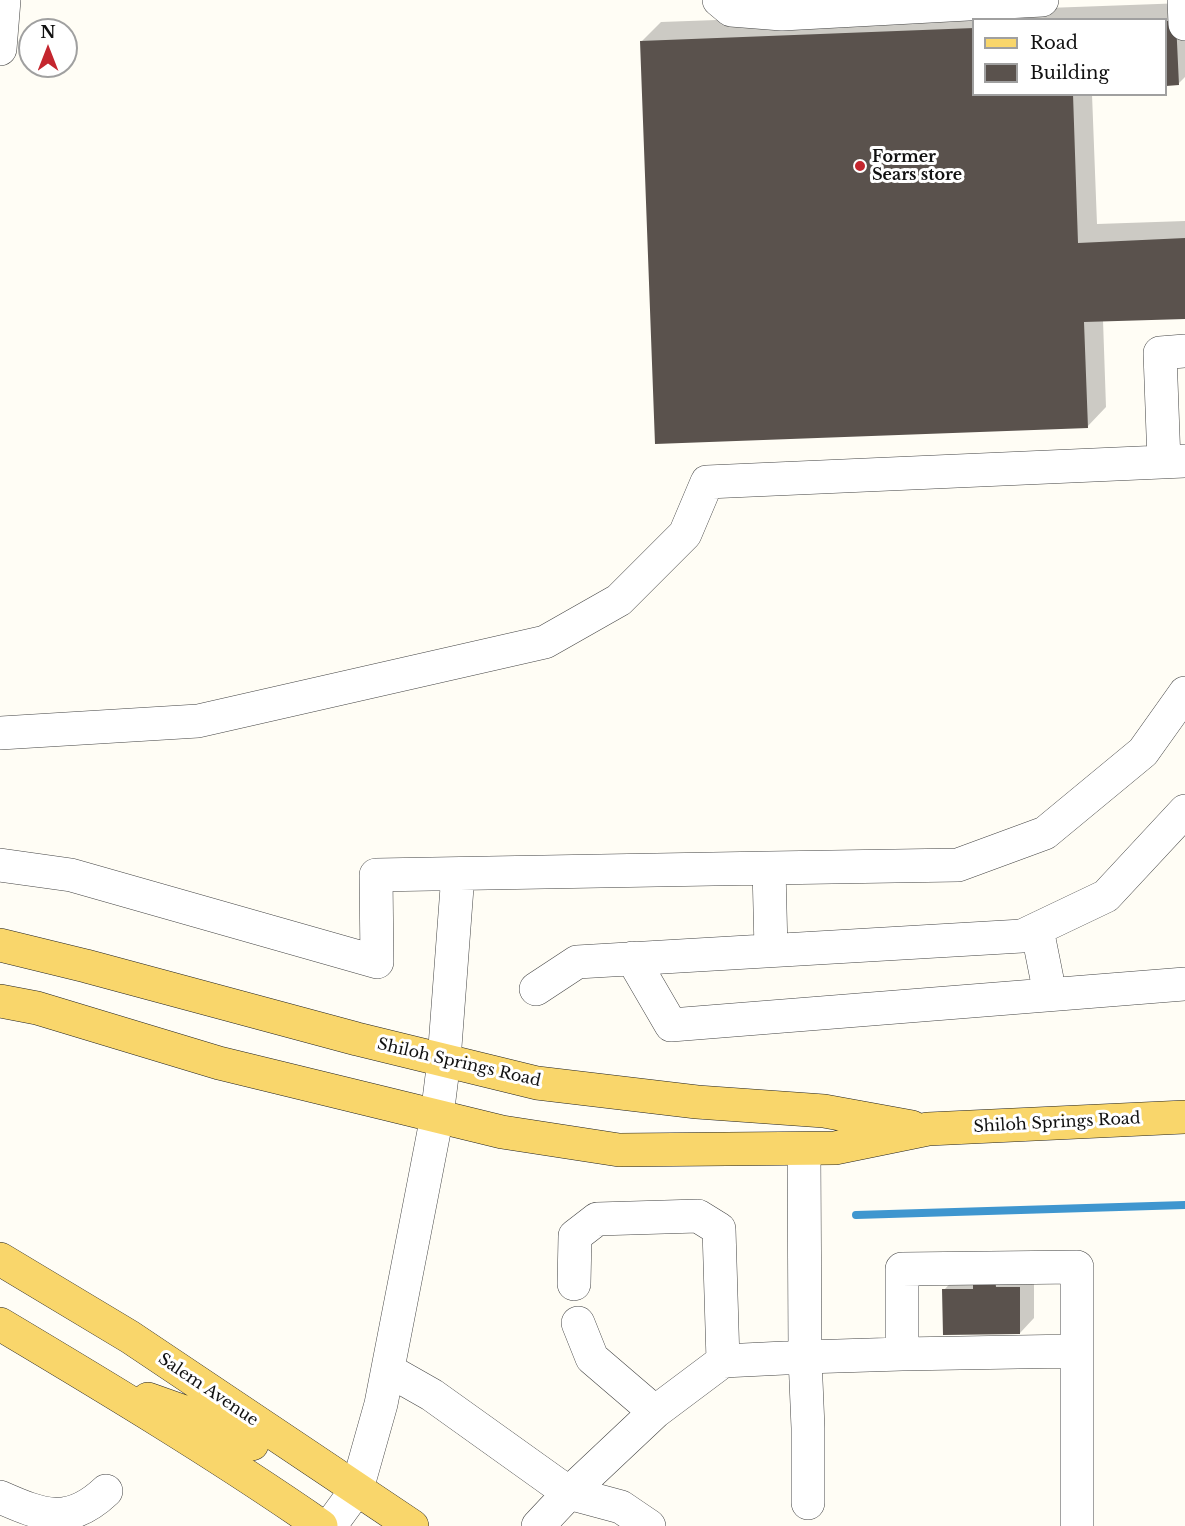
<!DOCTYPE html>
<html>
<head>
<meta charset="utf-8">
<style>
	body { margin:0 }
	#map { position:relative; width:1185px; height:1526px; overflow:hidden; background:#fffdf5; font-family:"Libre Baskerville",serif }
	canvas { display:block }
	.legend { position:absolute; left:972px; top:18px; width:195px; height:78px; box-sizing:border-box; background:#fff; border:2px solid #a0a0a0; margin:0; padding:8px 10px; list-style:none; font-size:18px; color:#111 }
	.legend li { display:flex; align-items:center; gap:12px; height:30px }
	.legend b { width:30px; border:2px solid #a0a0a0 }
	.north { position:absolute; left:18px; top:18px; width:60px; height:60px; box-sizing:border-box; background:#fff; border:2px solid #a0a0a0; border-radius:50%; rotate:0deg; font-size:16px; font-weight:700; line-height:24px; text-align:center; color:#111 }
	.north::after { content:''; display:block; margin:auto; width:21px; height:27px; background:#c4262e; clip-path:polygon(50% 0,100% 100%,50% 72%,0 100%) }
</style>
</head>
<body>
<div id="map">
<canvas width="1185" height="1526"></canvas>
<ul class="legend">
<li><b style="height:8px;background:#f9d66b"></b>Road</li>
<li><b style="height:16px;background:#5a524d"></b>Building</li>
</ul>
<div class="north">N</div>
</div>
<script>
const context = document.querySelector('canvas').getContext('2d');
context.lineJoin = 'round';
function fillPath(path, color) {
  context.fillStyle = color;
  context.fill(path, 'evenodd');
}
function strokePath(path, color, width, dash) {
  context.strokeStyle = color;
  context.lineWidth = width;
  context.lineCap = dash ? 'butt' : 'round';
  context.setLineDash(dash || []);
  context.stroke(path);
}
function drawText(font, color, halo, rows, align = 'center') {
  context.font = font + ' "Libre Baskerville",serif';
  context.lineWidth = 6;
  context.setLineDash([]);
  context.textBaseline = 'middle';
  context.strokeStyle = halo;
  context.fillStyle = color;
  for (const [text, x, y, turn = 0] of rows) {
    context.save();
    context.translate(x, y);
    context.rotate((+turn || 0) * Math.PI / 180);
    context.textAlign = isNaN(turn) ? turn : align;
    if (halo) context.strokeText(text, 0, 0);
    context.fillText(text, 0, 0);
    context.restore();
  }
}
const shadow = new Path2D(`
	M1185,3v74l-7,7h-12v-64h-192v74h118l5,130 88,-3v96l-82,3 3,87 -19,20 -445,-386 19,-19z
	M1034,1273v45l-14,15 -76,-43 14,-15z`);
const stream = new Path2D(`
	M856,1215l329,-10`);
const building = new Path2D(`
	M1166,21h10l3,64 -13,1z
	M974,28v66h99l5,149 107,-5v81l-101,3 4,106 -433,16 -15,-403z
	M973,1277h22l1,10h24v47l-77,1 -1,-46h31z`);
const minor = new Path2D(`
	M719,0l12,10 51,4 260,-14
	M1184,0l1,24
	M0,49l4,-49
	M1164,462l-4,-109 25,-2
	M0,733l198,-12 347,-79 74,-42 66,-66 22,-52 478,-21
	M0,865l71,10 306,87 -1,-87 393,-7 2,82
	M769,868l189,-3 87,-32 98,-81 42,-59
	M1037,929l13,65
	M632,958l39,67 514,-41
	M536,989l41,-27 445,-26 84,-40 79,-85
	M804,1149l1,208 97,-3v-85l175,-2v259
	M574,1284l1,-48 22,-17 101,-3 21,13 4,132 82,-4 3,71v75
	M902,1354l174,-3
	M388,1370l44,25 137,98 86,-81 -63,-54 -14,-35
	M655,1412l68,-51
	M0,1497c43,19 69,29 106,-6
	M330,1526l27,-37 24,-85 56,-288 7,-56 14,-186
	M538,1526l31,-33 52,14 28,19`);
const major = new Path2D(`
	M0,945l86,21 271,73 180,44 160,19 127,9 88,16
	M0,1001l37,7 182,55 283,69 117,18 216,-2 93,-19 257,-12
	M0,1259l130,78 282,189
	M0,1324c109,65 217,130 321,202
	M148,1399l76,27 28,18`);
const markers = [
	[860,166,6,"#c4262e"]
];
const poiNames = [
	["Former",872,157],
	["Sears store",872,175]
];
const streetNames = [
	["Shiloh Springs Road",459,1063,13],
	["Shiloh Springs Road",1057,1123,-3],
	["Salem Avenue",208,1390,34]
];
fillPath(shadow, '#0003');
strokePath(stream, '#3f96cf', 8);
fillPath(building, '#5a524d');
strokePath(minor, '#444', 34);
strokePath(major, '#222', 34);
strokePath(minor, '#fff', 33);
strokePath(major, '#f9d66b', 33);
for (const [x, y, r, color] of markers) {
  const dot = new Path2D();
  dot.arc(x, y, r, 0, 2 * Math.PI);
  context.fillStyle = color;
  context.fill(dot);
  strokePath(dot, '#fff', 2);
}
drawText('bold 16px', '#111', '#fff', poiNames, 'left');
drawText('16px', '#111', '#fff', streetNames);
</script>
</body>
</html>
